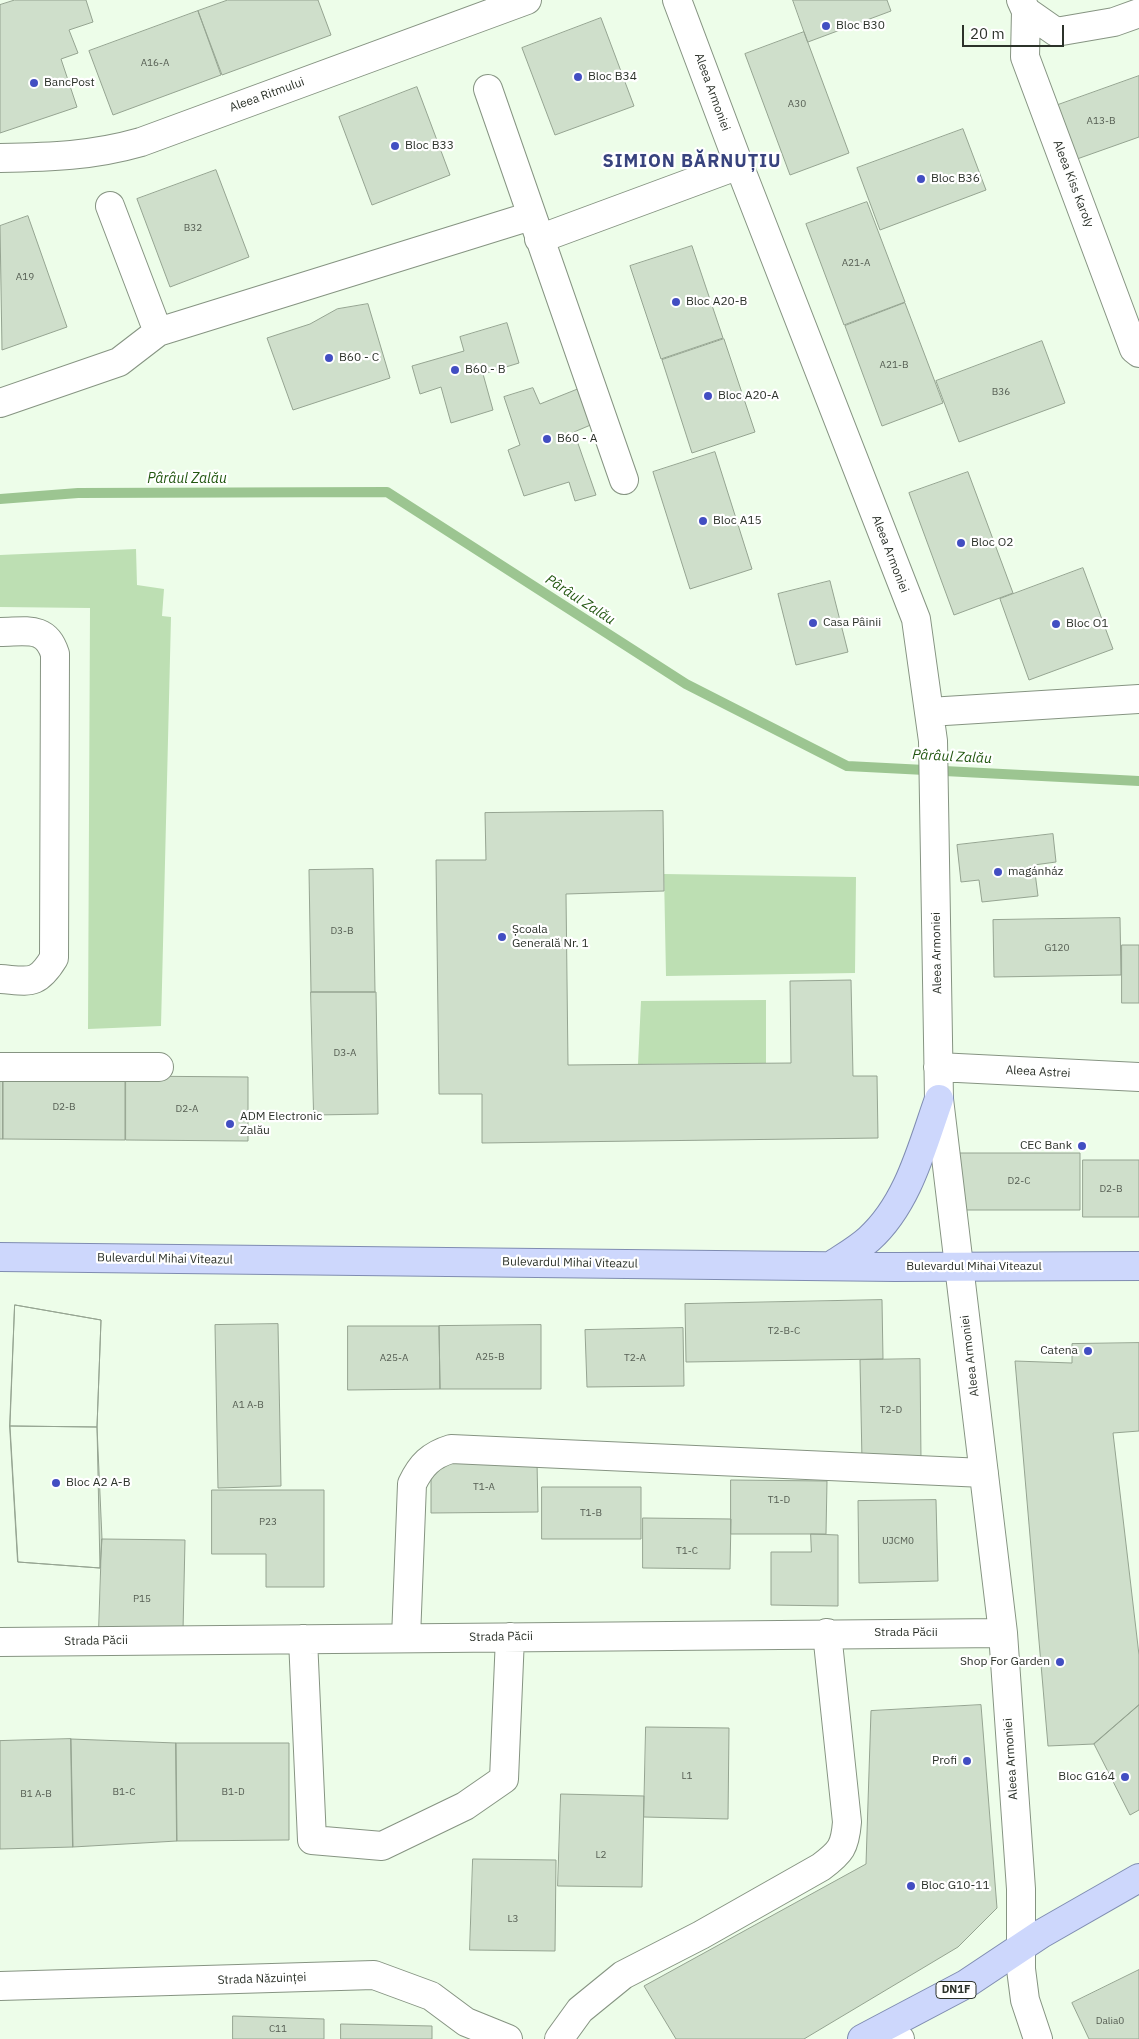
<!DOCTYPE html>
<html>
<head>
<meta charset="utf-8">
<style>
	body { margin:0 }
	#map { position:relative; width:1139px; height:2039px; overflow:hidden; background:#edfde9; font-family:"IBM Plex Sans",sans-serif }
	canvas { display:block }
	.scale { position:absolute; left:962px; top:25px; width:102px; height:22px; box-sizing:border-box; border:2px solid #2c322a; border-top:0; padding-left:6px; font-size:15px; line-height:18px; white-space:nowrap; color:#2c322a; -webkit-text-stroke:4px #fff; paint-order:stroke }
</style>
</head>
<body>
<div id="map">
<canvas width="1139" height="2039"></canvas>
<div class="scale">20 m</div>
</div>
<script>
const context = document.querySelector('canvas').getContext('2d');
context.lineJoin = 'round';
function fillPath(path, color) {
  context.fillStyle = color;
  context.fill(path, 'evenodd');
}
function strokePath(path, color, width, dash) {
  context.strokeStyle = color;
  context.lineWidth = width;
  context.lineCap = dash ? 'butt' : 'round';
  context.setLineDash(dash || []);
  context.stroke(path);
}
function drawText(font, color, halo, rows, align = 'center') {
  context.font = font + ' "IBM Plex Sans",sans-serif';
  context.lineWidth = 4.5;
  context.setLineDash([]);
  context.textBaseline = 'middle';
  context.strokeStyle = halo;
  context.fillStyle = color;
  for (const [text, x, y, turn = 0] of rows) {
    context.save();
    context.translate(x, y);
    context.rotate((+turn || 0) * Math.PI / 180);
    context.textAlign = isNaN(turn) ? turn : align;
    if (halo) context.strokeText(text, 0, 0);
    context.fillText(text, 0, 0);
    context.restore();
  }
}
const green = new Path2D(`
	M136,549l1,36 27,4 -2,27 9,1 -10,409 -73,3 2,-421 -90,-1v-52z
	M664,874l192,3 -1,96 -189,3z
	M766,1000v63l-128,1 3,-63z`);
const stream = new Path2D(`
	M0,499l78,-6 309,-1 299,192 161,82 292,15`);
const building = new Path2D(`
	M15,0h71l7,22 -24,8 9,23 -17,6 16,48 -77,26v-128z
	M228,0h90l13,35 -109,40 -24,-64z
	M793,0h94l4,11 -83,31z
	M198,11l23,64 -108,40 -24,-64z
	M601,18l33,88 -79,29 -33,-87z
	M804,32l45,121 -59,22 -45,-121z
	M1139,76v61l-62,22 -19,-54z
	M417,87l33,88 -78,30 -33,-88z
	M963,129l23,61 -106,40 -23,-62z
	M216,170l33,87 -79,30 -33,-88z
	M867,202l38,100 -61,23 -38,-101z
	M28,216l39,111 -65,23 -2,-124z
	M692,246l31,92 -62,21 -31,-93z
	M905,303l38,100 -61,23 -37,-100z
	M368,304l22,74 -97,32 -26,-72 43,-14 27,-15z
	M507,323l12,40 -36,11 10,36 -42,13 -10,-36 -21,7 -8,-28 52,-15 -4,-14z
	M724,339l31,93 -63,21 -30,-93z
	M1042,341l23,62 -106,39 -23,-61z
	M533,388l7,16 40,-16 13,36 -19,8 22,63 -21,6 -6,-19 -45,14 -16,-46 12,-5 -16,-48z
	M715,452l37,117 -62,20 -37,-117z
	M968,472l45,121 -59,22 -45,-122z
	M1083,568l30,81 -84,31 -29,-81z
	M830,581l18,71 -52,13 -18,-71z
	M663,811l1,80 -98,3 2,171 223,-2 -1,-82 61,-1 2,96h24l1,62 -396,5v-49h-43l-3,-234h50l-1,-47z
	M1053,834l3,28 -22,3 4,31 -56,6 -3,-22 -18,2 -4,-37z
	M373,869l2,123h-64l-2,-122z
	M1120,918l1,57 -127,2 -1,-57z
	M1122,945h17v58h-17z
	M311,992h65l2,122 -64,1z
	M0,1075h3v64h-3z
	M3,1075h122v65l-122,-1z
	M126,1076l122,1v64l-122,-1z
	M958,1153h122v57h-122z
	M1083,1160h56v57h-56z
	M882,1300l1,59 -197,3 -1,-58z
	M15,1305l86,15 -4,107 5,112 -2,29 -82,-6 -8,-136z
	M15,1305l86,15 -4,107 -87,-1z
	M278,1324l3,162 -63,2 -3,-163z
	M541,1325v64h-101l-1,-63z
	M348,1326h91l1,63 -92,1z
	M683,1328l1,58 -97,1 -2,-57z
	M1139,1343v88l-26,2 26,222v50l-45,39 -46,2 -33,-385 57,2v-19z
	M920,1359l1,101 -59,1 -2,-101z
	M10,1426l87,1 3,141 -82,-6z
	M537,1461l1,51 -107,1v-51z
	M731,1480l96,1 -1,53h-95z
	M542,1487h99v52h-99z
	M212,1490h112v97h-58v-33h-54z
	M936,1500l2,81 -79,2 -1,-82z
	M643,1518l88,1 -1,50 -87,-1z
	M811,1534l27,1v71l-67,-1v-53h40z
	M102,1539l83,1 -2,91 -84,-1z
	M981,1705l16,203 -39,39 -154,92h-128l-32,-53 222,-122 5,-153z
	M1139,1705v105l-9,5 -36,-71z
	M646,1727l83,1 -1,91 -84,-2z
	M71,1739l105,4 1,98 -104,6z
	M71,1739l2,108 -73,2v-108z
	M176,1743h113v97l-112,1z
	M561,1794l83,2 -2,91 -84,-1z
	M473,1859l83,1 -1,91 -85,-1z
	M1139,1970v69h-50l-17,-36z
	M233,2016l91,3v20h-91z
	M341,2024l91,2v13h-91z`);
const minor = new Path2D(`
	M677,0l62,165 177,454 17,122 6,358 64,534 18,256v80l4,31 13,39
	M1021,0l5,11 30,21 58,-10 25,-9
	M1026,11l-1,46 109,292 5,4
	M488,89l136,391
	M0,158c51,-1 92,-2 141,-16l386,-142
	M110,206l48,126
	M539,239l200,-74
	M0,403l119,-41 39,-30 373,-116
	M0,632c26,0 46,-7 55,22l-1,304c-17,28 -24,23 -54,21
	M929,712l210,-13
	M0,1067h159
	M938,1067l201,10
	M406,1638l6,-154c9,-19 19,-29 39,-35l533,24
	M303,1639l9,201 70,6 83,-40 39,-27 6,-142
	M0,1642l1003,-9
	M0,1986l374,-11 57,21 35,26 42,17
	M887,2027l13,12
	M559,2039l21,-29 43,-35 78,-40 120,-68c20,-15 24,-20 26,-45l-20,-189`);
const major = new Path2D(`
	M0,1257l895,10 244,-1
	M832,1265c12,-8 26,-16 37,-26 39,-35 53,-92 70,-140
	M862,2039l104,-55 75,-50 98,-56`);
const markers = [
	[826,26,5,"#424ec2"],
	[578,77,5,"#424ec2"],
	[34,83,5,"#424ec2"],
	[395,146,5,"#424ec2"],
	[921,179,5,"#424ec2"],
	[676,302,5,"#424ec2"],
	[329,358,5,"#424ec2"],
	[455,370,5,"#424ec2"],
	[708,396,5,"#424ec2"],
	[547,439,5,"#424ec2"],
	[703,521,5,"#424ec2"],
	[961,543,5,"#424ec2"],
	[813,623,5,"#424ec2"],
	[1056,624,5,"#424ec2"],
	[998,872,5,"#424ec2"],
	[502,937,5,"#424ec2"],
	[230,1124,5,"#424ec2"],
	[1082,1146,5,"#424ec2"],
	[1088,1351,5,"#424ec2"],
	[56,1483,5,"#424ec2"],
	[1060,1662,5,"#424ec2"],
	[967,1761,5,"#424ec2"],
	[1125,1777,5,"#424ec2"],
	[911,1886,5,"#424ec2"]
];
const numberNames = [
	["A16-A",155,63],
	["A30",797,104],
	["A13-B",1101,121],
	["B32",193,228],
	["A21-A",856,263],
	["A19",25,277],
	["A21-B",894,365],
	["B36",1001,392],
	["D3-B",342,931],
	["G120",1057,948],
	["D3-A",345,1053],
	["D2-B",64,1107],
	["D2-A",187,1109],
	["D2-C",1019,1181],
	["D2-B",1111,1189],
	["T2-B-C",784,1331],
	["A25-B",490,1357],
	["A25-A",394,1358],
	["T2-A",635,1358],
	["A1 A-B",248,1405],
	["T2-D",891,1410],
	["T1-A",484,1487],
	["T1-D",779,1500],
	["T1-B",591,1513],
	["P23",268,1522],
	["UJCM0",898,1541],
	["T1-C",687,1551],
	["P15",142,1599],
	["L1",687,1776],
	["B1-C",124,1792],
	["B1-D",233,1792],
	["B1 A-B",36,1794],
	["L2",601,1855],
	["L3",513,1919],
	["Dalia0",1110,2021],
	["C11",278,2029]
];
const shields = [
	[956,1990,40]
];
const shieldNames = [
	["DN1F",956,1990]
];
const poiNames = [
	["Bloc B30",836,26],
	["Bloc B34",588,77],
	["BancPost",44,83],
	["Bloc B33",405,146],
	["Bloc B36",931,179],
	["Bloc A20-B",686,302],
	["B60 - C",339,358],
	["B60 - B",465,370],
	["Bloc A20-A",718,396],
	["B60 - A",557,439],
	["Bloc A15",713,521],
	["Bloc O2",971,543],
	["Casa Pâinii",823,623],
	["Bloc O1",1066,624],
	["magánház",1008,872],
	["Școala",512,930],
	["Generală Nr. 1",512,944],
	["ADM Electronic",240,1117],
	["Zalău",240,1131],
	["CEC Bank",1072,1146,"right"],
	["Catena",1078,1351,"right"],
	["Bloc A2 A-B",66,1483],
	["Shop For Garden",1050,1662,"right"],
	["Profi",957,1761,"right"],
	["Bloc G164",1115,1777,"right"],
	["Bloc G10-11",921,1886]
];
const streetNames = [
	["Aleea Armoniei",712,92,70],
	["Aleea Ritmului",267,95,-20],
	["Aleea Kiss Karoly",1073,184,69],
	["Aleea Armoniei",890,554,69],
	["Aleea Armoniei",937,953,-91],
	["Aleea Astrei",1038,1072,3],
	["Bulevardul Mihai Viteazul",165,1259,1],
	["Bulevardul Mihai Viteazul",570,1263,1],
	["Bulevardul Mihai Viteazul",974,1267],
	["Aleea Armoniei",970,1356,-97],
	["Strada Păcii",906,1633],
	["Strada Păcii",501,1637,-1],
	["Strada Păcii",96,1641,-1],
	["Aleea Armoniei",1011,1759,-94],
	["Strada Năzuinței",262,1979,-2]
];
const waterNames = [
	["Pârâul Zalău",187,479],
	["Pârâul Zalău",580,600,33],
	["Pârâul Zalău",952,757,3]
];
const districtNames = [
	["SIMION BĂRNUȚIU",692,162]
];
fillPath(green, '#bddfb3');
strokePath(stream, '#9cc591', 10);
fillPath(building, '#cfdfcb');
strokePath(building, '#95a491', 1);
strokePath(minor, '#869482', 30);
strokePath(major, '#7f8cb1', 30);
strokePath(minor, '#fff', 28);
strokePath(major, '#cdd7fc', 28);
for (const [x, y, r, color] of markers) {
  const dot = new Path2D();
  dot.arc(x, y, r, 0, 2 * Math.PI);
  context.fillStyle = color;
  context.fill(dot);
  strokePath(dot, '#fff', 2);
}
drawText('10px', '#555d52', null, numberNames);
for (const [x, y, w] of shields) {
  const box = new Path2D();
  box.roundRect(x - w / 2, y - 8.5, w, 17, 4);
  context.fillStyle = '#fff';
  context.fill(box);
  strokePath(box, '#2c322a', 1);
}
drawText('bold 11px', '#2c322a', null, shieldNames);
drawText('12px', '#2c322a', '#fff', poiNames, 'left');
drawText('12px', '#2c322a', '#fff', streetNames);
drawText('italic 14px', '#225710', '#fff', waterNames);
context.letterSpacing = '1px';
drawText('bold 18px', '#38437e', '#fff', districtNames);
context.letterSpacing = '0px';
</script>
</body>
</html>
